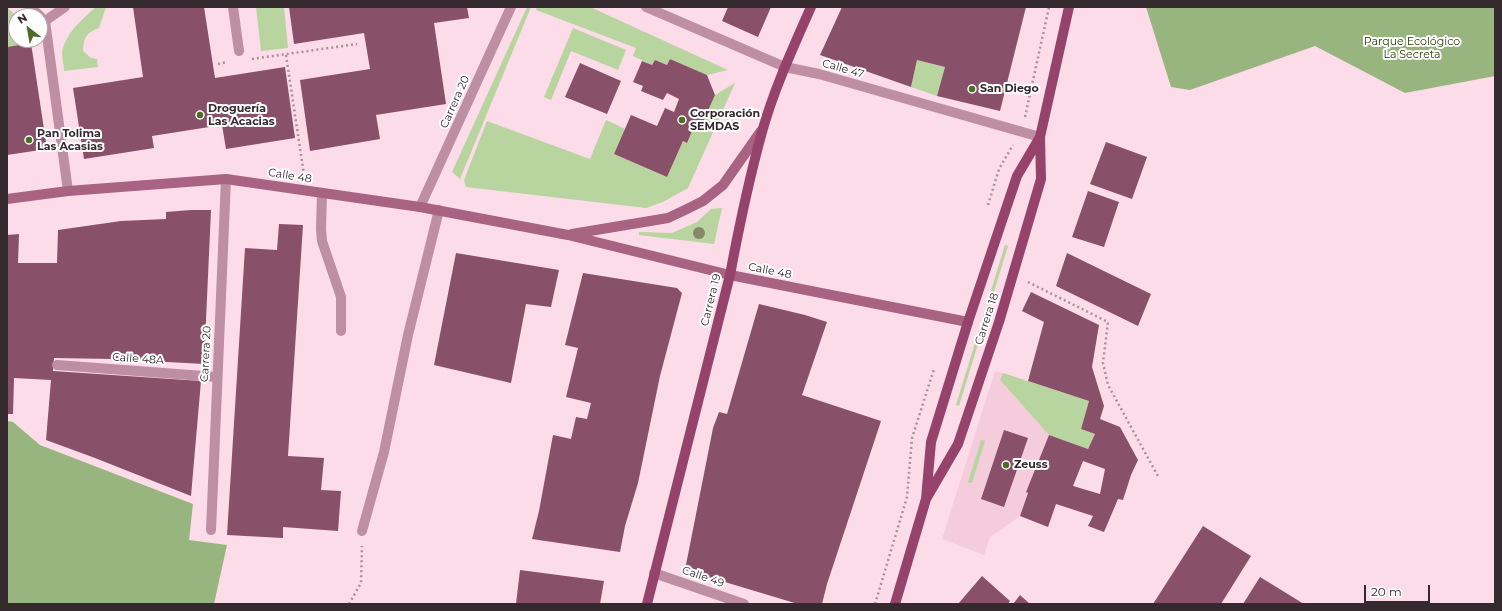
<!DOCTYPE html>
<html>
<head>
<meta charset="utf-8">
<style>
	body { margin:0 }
	#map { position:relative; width:1502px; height:611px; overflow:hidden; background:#fcdce8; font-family:Montserrat,sans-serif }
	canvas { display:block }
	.frame { position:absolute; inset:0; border:8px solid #34292d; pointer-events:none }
	.north { position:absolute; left:8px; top:8px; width:40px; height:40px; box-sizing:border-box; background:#fff; border:1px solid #aea9ab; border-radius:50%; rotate:329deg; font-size:11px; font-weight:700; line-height:16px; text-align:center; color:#34292d }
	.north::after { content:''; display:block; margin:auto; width:14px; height:18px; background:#4c6d25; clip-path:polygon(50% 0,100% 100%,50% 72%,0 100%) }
	.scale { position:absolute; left:1364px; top:585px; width:66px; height:18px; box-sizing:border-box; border:2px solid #34292d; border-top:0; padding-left:5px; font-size:12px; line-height:14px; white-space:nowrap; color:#34292d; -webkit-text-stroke:3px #fff; paint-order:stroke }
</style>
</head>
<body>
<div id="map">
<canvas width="1502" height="611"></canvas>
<div class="frame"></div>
<div class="north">N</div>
<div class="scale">20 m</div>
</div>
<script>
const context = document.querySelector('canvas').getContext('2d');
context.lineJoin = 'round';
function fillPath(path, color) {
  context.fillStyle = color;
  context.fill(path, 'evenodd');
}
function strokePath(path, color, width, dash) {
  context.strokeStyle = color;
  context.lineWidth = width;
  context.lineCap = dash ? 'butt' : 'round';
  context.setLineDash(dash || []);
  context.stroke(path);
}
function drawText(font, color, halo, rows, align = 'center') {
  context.font = font + ' Montserrat,sans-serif';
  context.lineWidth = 4;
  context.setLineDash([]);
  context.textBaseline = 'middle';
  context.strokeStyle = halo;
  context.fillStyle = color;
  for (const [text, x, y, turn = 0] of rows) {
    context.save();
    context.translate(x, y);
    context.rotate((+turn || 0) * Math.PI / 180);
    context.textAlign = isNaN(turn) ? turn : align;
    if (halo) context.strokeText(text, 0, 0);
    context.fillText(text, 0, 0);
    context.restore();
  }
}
const built = new Path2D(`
	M995,371l8,2 -3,7 49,55 -23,57 2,1 -8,23 -30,21 -6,18 -42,-16z`);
const green = new Path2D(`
	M7,7l9,9v24h15v3l-24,4z
	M96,7h10l-7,21c-13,5 -15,9 -16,23l8,7 6,1 1,8 -34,4c0,-6 -2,-13 -2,-19 4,-19 20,-33 34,-45z
	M256,7h28l4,41 -27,3z
	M527,7h4l-71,172 -8,-7z
	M537,7h53l138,63 -21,5 -37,-16 -3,6 -12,-5 -3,5 -19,-9 3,-8 -100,-38z
	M573,28l53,22 -8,20 -47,-19 -20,49 -7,-3z
	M917,60l28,7 -8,29 -26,-9z
	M735,83l-47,105 -25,14 -17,6 -180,-21 -2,-7 23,-59 103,38 16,-39 19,9 -11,25 53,23 16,-36 4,2 6,-14 6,2 16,-36z
	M722,208l-8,36 -75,-9v-3l33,1 25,-11 14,-13z
	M1005,245l3,1 -49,160 -3,-1z
	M1003,373l86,28 -8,28 14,5 -7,15 -39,-14 -49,-55z
	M981,440l4,1 -13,42 -4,-1z`);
const forest = new Path2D(`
	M1146,7h349v69l-90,17 -90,-47 -125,44 -19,-3z
	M7,421l6,1 27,23 153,59 -4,36 38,5 -13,59h-207z`);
const building = new Path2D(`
	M133,7h71l11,71 70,-11 10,71 -69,11 -4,-24 -70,11 2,12 -70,11 -11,-71 70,-11z
	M289,7h178l2,11 -35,5 12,81 -70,11 4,24 -70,12 -10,-71 70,-11 -6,-36 -70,11z
	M728,7h43l-13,30 -36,-16z
	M842,7h184l-26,104 -63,-15 8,-29 -28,-7 -6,27 -91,-32z
	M31,43l16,106 -40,6v-108z
	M670,59l37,16 8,20 -16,36 -6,-2 -6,14 -4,-2 -16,36 -53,-23 17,-39 26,11 8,-18 9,4 5,-13 -12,-6 -4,7 -22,-9 2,-5 -10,-4 9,-21 10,4 3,-5 12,5z
	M580,63l41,18 -14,33 -42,-17z
	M1106,142l41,15 -15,42 -42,-15z
	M1088,191l31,11 -15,45 -32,-10z
	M191,210h20l-7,154 -92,-5 -58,-1 -1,13 148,10 -10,115 -96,-38 -49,-18 5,-60 -37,-2 -1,36h-6v-179l12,-1 -1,29h39l1,-33 63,-9 45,-2v-7z
	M279,224l24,1 -15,231 36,2 -3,32 20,1 -3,40 -55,-4v11l-56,-3 18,-287 32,2z
	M456,253l103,17 -8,37 -25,-3 -15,79 -77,-18z
	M1067,253l84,41 -13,32 -82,-40z
	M583,273l94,15 5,5 -22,83 -22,107 -13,43 -5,26 -88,-13 7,-28 14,-76 18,4 5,-22 11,2 4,-16 -25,-6 12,-49 -13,-3z
	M1031,292l68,33 -7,42 12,39 -4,13 20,8 18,33 -7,15 -8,25 -5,-1 -14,33 -16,-6 5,-10 -37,-12 -8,23 -28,-11 8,-23 -2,-1 23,-57 39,14 7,-15 -14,-5 8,-28 -61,-20 16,-59 -22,-11zM1083,461l22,8 -5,25 -27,-8z
	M759,304l46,11 22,7 -25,73 79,26 -54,163 -5,20h-24l-113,-34 28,-142 6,-16 8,2z
	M1004,430l24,8 -24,69 -23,-8z
	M1203,526l48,30 -30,48h-68z
	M520,570l84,11 -4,23h-84z
	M982,576l28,25 -2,3h-50z
	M1260,577l44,27h-61z
	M1020,595l10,9h-17z`);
const path = new Path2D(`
	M286,55l18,120
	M252,59l105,-15
	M218,64l9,-2
	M1025,117l24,-110
	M988,205l11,-36 14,-24
	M1028,282l80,40 -5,41 5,22 51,93
	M349,604l12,-21 1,-37
	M875,604l32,-107 5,-59 22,-69`);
const lane = new Path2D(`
	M322,193l-1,36 1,12 19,56v34
	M362,531l22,-79 24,-117 31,-125
	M654,573l90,31`);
const street = new Path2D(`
	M30,7l10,9
	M233,7l6,44
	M646,7l139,60 34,7 221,63
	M45,21l23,170
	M45,21l20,-14
	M420,207l91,-200
	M57,365l160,12
	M211,530l15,-351`);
const secondary = new Path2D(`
	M7,199l61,-8 158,-12 194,28 148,28 162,40 238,47
	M572,234l96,-16 19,-9 16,-8 20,-16 38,-54`);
const primary = new Path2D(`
	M926,499l32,-55 41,-122 42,-143 -1,-42 29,-130
	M647,604l83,-329c9,-48 19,-96 32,-143 12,-43 31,-84 49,-125
	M895,604l31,-105 5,-57 37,-120 49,-146 23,-39`);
const trees = [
	[699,233]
];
const markers = [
	[972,89,4,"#4c6d25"],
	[200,115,4,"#4c6d25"],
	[682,120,4,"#4c6d25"],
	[29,140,4,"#4c6d25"],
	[1006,465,4,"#4c6d25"]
];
const parkNames = [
	["Parque Ecológico",1412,42],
	["La Secreta",1412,55]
];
const streetNames = [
	["Calle 47",843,69,16],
	["Carrera 20",455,102,-66],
	["Calle 48",290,176,9],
	["Calle 48",770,271,11],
	["Carrera 19",711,300,-76],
	["Carrera 18",987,319,-72],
	["Carrera 20",206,354,-87],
	["Calle 48A",138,359,4],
	["Calle 49",703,577,19]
];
const poiNames = [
	["San Diego",980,89],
	["Droguería",208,109],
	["Las Acacias",208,122],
	["Corporación",690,114],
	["SEMDAS",690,127],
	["Pan Tolima",37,134],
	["Las Acasias",37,147],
	["Zeuss",1014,465]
];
fillPath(built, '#f4ccdc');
fillPath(green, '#b8d49f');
fillPath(forest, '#99b57f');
fillPath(building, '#885169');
strokePath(path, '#a89199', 2.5, [2, 3]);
strokePath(lane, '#be8ea2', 10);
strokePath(street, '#be8ea2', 10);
strokePath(secondary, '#a76381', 10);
strokePath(primary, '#95436a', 10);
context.fillStyle = '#87876b';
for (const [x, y] of trees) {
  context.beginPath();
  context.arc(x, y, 6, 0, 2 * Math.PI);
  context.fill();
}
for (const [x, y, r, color] of markers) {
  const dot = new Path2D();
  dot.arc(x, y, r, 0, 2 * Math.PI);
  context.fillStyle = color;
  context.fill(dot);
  strokePath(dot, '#fff', 1.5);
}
drawText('11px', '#284105', '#fff', parkNames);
drawText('11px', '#34292d', '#fff', streetNames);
drawText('bold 11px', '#34292d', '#fff', poiNames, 'left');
</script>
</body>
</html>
